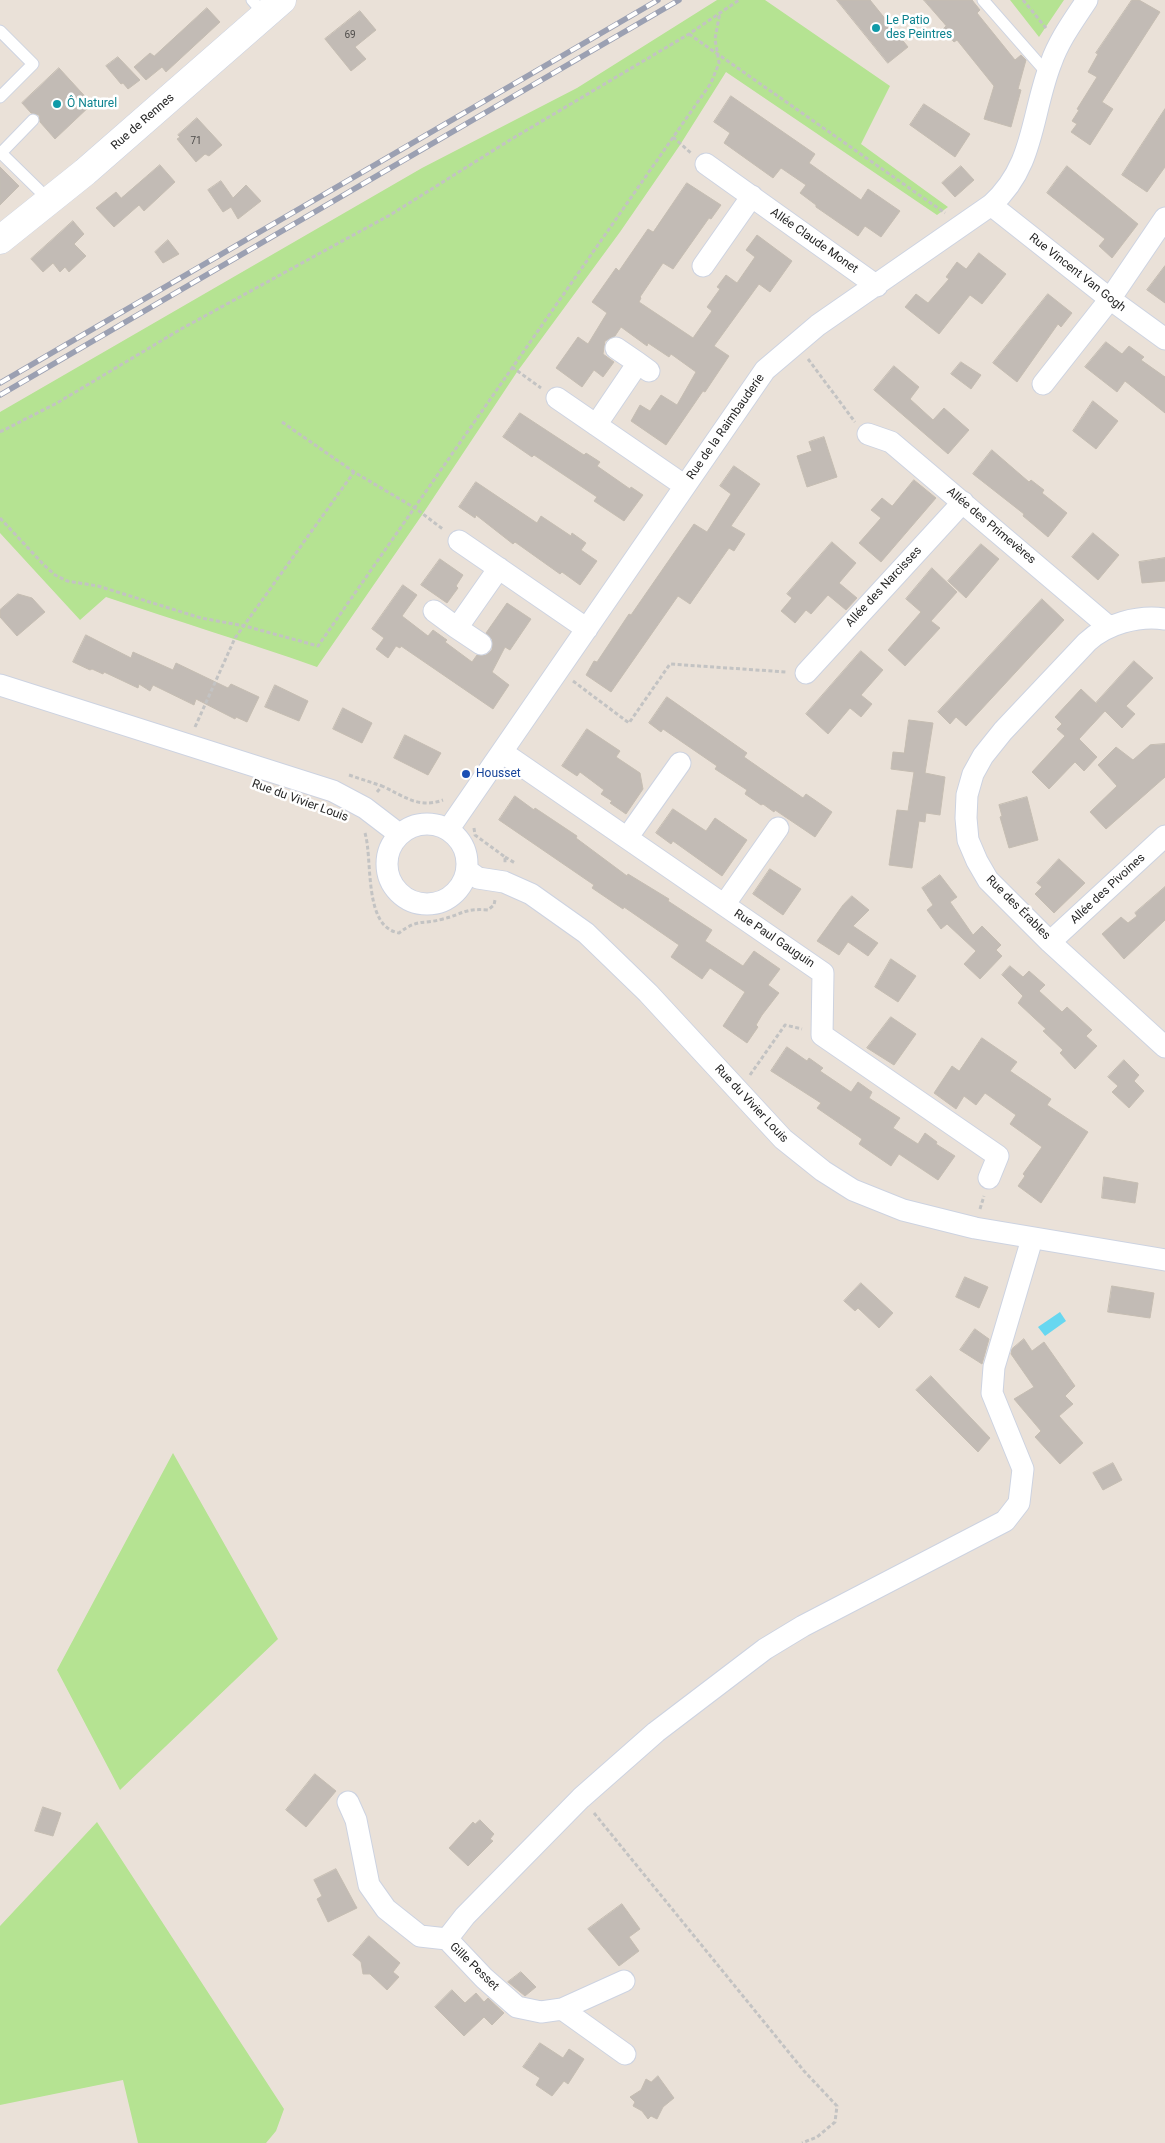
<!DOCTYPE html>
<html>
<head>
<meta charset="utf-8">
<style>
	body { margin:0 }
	canvas { display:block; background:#eae1d8 }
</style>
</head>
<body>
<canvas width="1165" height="2143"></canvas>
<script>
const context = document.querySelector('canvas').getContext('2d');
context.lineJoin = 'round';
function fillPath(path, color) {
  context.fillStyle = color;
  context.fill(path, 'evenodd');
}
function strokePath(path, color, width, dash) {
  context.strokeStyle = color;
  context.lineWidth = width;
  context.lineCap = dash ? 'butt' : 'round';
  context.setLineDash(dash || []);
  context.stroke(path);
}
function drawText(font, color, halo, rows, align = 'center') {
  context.font = font + ' Roboto,sans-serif';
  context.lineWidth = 5;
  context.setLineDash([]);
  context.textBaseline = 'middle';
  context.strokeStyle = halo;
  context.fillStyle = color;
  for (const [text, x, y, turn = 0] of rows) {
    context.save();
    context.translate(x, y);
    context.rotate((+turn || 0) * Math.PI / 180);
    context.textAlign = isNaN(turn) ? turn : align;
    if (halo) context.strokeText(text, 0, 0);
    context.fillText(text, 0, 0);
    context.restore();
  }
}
const green = new Path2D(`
	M717,0h48l125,86 -29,58 87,63 -11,8 -211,-143 -46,73 -60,87 -103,140 -95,143 -105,152c-70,-25 -141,-46 -211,-70l-26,23 -80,-87v-121l422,-244 155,-80z
	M1010,0h54l-25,37z
	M173,1453l105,186 -158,151 -63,-120z
	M97,1822l187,287 -8,22 -10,12h-128l-15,-63 -123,25v-179z`);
const water = new Path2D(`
	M1060,1312l6,9 -21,15 -7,-9z`);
const building = new Path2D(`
	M837,0h33l38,47 -20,16z
	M924,0h48l8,10 -3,3 38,47 6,-5 5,5 -8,29 3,1 -10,37 -27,-8 10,-33 -37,-46 -3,2 -11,-13 3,-3z
	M1132,0h7l21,12 -58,90 11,7 -23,36 -19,-13 6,-8 -5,-3 7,-11 -2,-1 20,-32 -9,-5 10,-18 -2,-1z
	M207,8l13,14 -54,50 -4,-5 -16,13 -12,-13 16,-14 4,3z
	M360,11l16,19 -21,17 11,12 -15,12 -26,-32z
	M118,57l22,23 -12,9 -5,-6 -2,1 -15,-18z
	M59,68l33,36 -37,35 -15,-17 -1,-7 -8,-2 -9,-10z
	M731,96l84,58 -6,9 52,37 7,-11 32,22 -19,26 -16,-11 -7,10 -42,-29v-2l-16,-12 6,-8 -25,-17 -8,10 -49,-35 6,-10 -16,-11z
	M924,104l46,30 -15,23 -45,-32z
	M1165,109v58l-18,25 -25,-17z
	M197,118l25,27 -13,11 -4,-2 -9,8 -19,-23 3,-2 -2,-2z
	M160,165l15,17 -31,29 -5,-6 -25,22 -18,-19 20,-16 5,6z
	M961,166l13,14 -19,17 -13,-14z
	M1067,166l71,58 -26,34 -13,-12 6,-7 -58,-46z
	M0,167l19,19 -19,19z
	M221,181l12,17 13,-13 15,16 -23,18 -7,-12 -8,5 -15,-22z
	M687,183l34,22 -10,14 -2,-1 -36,51 -10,-6 -23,34 1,1 -2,4 54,36 19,-27 -5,-4 13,-18 -3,-2 9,-12 11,8 18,-26 -9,-7 11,-15 35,26 -22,31 -11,-8 -45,62 15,10 -24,36 -2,-1 -37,54 -35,-24 9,-16 10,6 11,-16 16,10 19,-33 -25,-18 -2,3 -21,-14 -1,3 -26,-19 -6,9 -10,5 -2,13 11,8 -11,15 -9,-7 -12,17 -26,-19 22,-31 10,7 19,-31 -15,-11 24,-34 3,3 29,-42 5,3z
	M73,221l11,13 -10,10 12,12 -17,16 -4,-5 -5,5 -7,-9 -10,9 -12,-13z
	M168,240l11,14 -16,9 -8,-11z
	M979,253l27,21 -24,30 -12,-9 -31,39 -34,-27 11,-13 12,9 21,-24 -3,-2 11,-15 9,7z
	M1165,266v37l-18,-13z
	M1048,294l24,19 -11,14 -3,-3 -41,58 -24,-19z
	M1106,342l16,12 7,-8 15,11 -3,3 24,17v36l-40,-32 -8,11 -32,-25z
	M961,362l20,13 -10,14 -20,-15z
	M894,366l25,21 -9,12 23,21 11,-12 25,22 -21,24 -74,-64z
	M1093,401l25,20 -22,28 -23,-18z
	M520,413l64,42 2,-2 14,9 -3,4 33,23 1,-2 12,8 -19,26 -30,-20 3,-4 -63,-42 -2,2 -29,-20z
	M824,437l13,40 -30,10 -10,-31 15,-5 -3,-9z
	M992,450l37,32 2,-2 13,10 -2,3 25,20 -19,24 -25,-21 1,-2 -51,-40z
	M734,466l26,18 -29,42 14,8 -11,17 -5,-3 -39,56 -12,-8 -67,96 -25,-17 8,-14 3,1 32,-48 2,1 63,-91 13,8 24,-38 -11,-8z
	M914,480l22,18 -55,64 -22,-19 22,-25 -10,-8 11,-12 10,8z
	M476,482l61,41 4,-7 30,20 1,-3 14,10 -5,7 16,11 -17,24 -18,-13 -2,2 -45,-32 -2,2 -37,-29 -1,3 -16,-11z
	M1093,533l26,22 -21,25 -26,-23z
	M832,542l24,21 -17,20 18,15 -11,12 -18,-15 -17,19 -5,-4 -11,13 -14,-12 11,-13 -5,-4z
	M981,544l18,15 -33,39 -18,-17z
	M1165,558v23l-23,2 -3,-21z
	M440,559l23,16 -7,11 2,2 -11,15 -26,-18z
	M932,568l25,24 -26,29 9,7 -35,38 -17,-16 33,-38 -15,-13z
	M403,585l14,10 -15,21 26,20 5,-6 14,10 -2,2 27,20 5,-7h9l6,-5v-11l-6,-6 21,-30 24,16 -21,31 -5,-3 -13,25 17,13 -16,24 -92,-63 -1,2 -4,-2 -8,12 -12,-9 8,-11 -12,-9z
	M18,594l14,4 13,14 -28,24 -17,-19v-7z
	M1042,599l22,21 -98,106 -10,-9 -6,7 -12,-12z
	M86,635l45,23 2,-6 40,18 3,-7 52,25 3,-4 28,13 -12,25 -11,-5 -1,2 -39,-20 -2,6 -41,-20 -3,6 -11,-7 -1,4 -34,-16 -1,2 -11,-5 -2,1 -17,-8z
	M861,651l22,19 -22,25 11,9 -11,13 -11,-9 -22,26 -22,-20z
	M1134,661l19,17 -27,28 9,8 -13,14 -17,-17 -26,28 18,18 -13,14 -9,-9 -26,27 -17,-17 33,-36 -8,-7 5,-5 -7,-7 26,-28 19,18 -4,-4z
	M275,685l33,16 -9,20 -34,-14z
	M667,697l80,56 -3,4 59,41 3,-4 26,18 -17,25 -40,-27 -1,2 -11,-8 -2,1 -16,-11 2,-4 -32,-21 2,-3 -54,-37 -2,3 -12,-9z
	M343,708l29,15 -10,20 -29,-14z
	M909,720l24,3 -8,50 20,4 -5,38 -14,-2 -1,9 -6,-1 -7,47 -23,-3 8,-55 11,1 6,-39 -23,-3 2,-17 11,1z
	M587,729l33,22 -4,6 24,16 3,16 -17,25 -16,-11 2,-2 -11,-7 3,-4 -24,-18 -3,4 -15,-10z
	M405,735l36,18 -13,22 -34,-17z
	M1165,744v33l-59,52 -16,-17 27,-26 -19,-21 18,-18 17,13 17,-15z
	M515,796l19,14 1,-2 42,28 -1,2 51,38 1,-2 41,25 -1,2 44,29 -7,11 38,25 11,-15 26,18 -12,16 11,8 -17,22 -6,10 2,2 -11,16 -24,-17 22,-34 -35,-24 -8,11 -31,-22 8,-12 -55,-38 -1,2 -31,-21 2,-3 -95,-65z
	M1027,797l11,43 -29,8 -9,-31 2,-1 -3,-11z
	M673,809l33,22 9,-13 32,22 -25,36 -49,-35 -2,3 -15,-11z
	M1059,859l26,24 -31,30 -19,-19 7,-7 -5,-4z
	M770,869l31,20 -18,26 -30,-21z
	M940,875l17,22 -7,5 23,33 9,-9 19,19 -5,5 6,6 -22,23 -16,-15 12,-13 -29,-27 -6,5 -14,-19 6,-5 -11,-17z
	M1165,887v33l-41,39 -22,-25 19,-17 7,6 9,-7 -2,-3z
	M852,896l17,14 -16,16 25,17 -10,13 -20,-14 -9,13 -22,-14 26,-36z
	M891,959l25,17 -18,26 -23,-15z
	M1010,966l13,11 6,-6 16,14 -6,6 23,21 5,-5 25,23 -6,6 11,10 -22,23 -15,-16 3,-3 -20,-19 3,-2 -28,-26 5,-7 -21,-21z
	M891,1017l25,17 -22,31 -27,-17z
	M982,1038l35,24 -7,9 41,28 -4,6 41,27 -47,71 -23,-17 7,-10 -2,-2 19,-27 -32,-23 6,-9 -31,-22 -9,12 -12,-9 -8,13 -22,-16 18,-27 7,5z
	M787,1047l20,14 2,-3 14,10 -3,3 31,21 7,-10 14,10 -3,6 31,20 -7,10 25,16 7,-11 12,9 -1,2 19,12 -17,24 -39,-26 -8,12 -32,-22 3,-5 -45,-31 4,-5 -50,-32z
	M1124,1060l15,15 -5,6 10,10 -15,17 -17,-16 6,-6 -10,-9z
	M1104,1177l34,6 -3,20 -33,-5z
	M965,1277l23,10 -9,21 -23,-11z
	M861,1283l32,30 -14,15 -21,-20 -3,3 -11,-10z
	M1112,1286l42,7 -4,25 -42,-6z
	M975,1329l14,10 -7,25 -22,-14z
	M1024,1339l8,12 12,-9 31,44 -10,10 8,8 -14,12 24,27 -23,21 -25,-27 6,-6 -27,-32 20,-12 -23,-33 1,-5z
	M931,1376l59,62 -12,14 -62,-62z
	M1113,1463l9,17 -19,10 -10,-17z
	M315,1774l21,17 -30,36 -20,-17z
	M43,1807l18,6 -8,23 -18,-5z
	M480,1820l14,14 -4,5 3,2 -25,25 -19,-18 24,-26 2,2z
	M336,1869l21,39 -29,14 -11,-23 5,-3 -8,-16z
	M622,1904l18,25 -11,8 10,14 -20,15 -31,-37z
	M369,1936l31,27 -7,9 6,5 -12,13 -17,-16h-7l-2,-12 -8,-7z
	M521,1972l15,15 -11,9 -17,-14z
	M452,1990l13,13 11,-10 8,9 4,-4 16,15 -12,12 -8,-8 -20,19 -29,-29z
	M540,2043l23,15 6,-9 15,10 -16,25 -4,-3 -12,15 -16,-11 4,-7 -17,-11z
	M658,2076l16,22 -11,9 -6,12 -6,-3 -3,3 -6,-8 -9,-5 2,-4 -5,-5 11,-7 5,-11 5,3z`);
const path = new Path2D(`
	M1023,0l23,28
	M689,34l256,179
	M673,137l19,17
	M808,359l47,63
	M512,367l29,21
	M282,422l72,50 61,36 29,22
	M0,432l57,-29 124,-74 209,-114 120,-75 179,-106 50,-34
	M0,518l44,47 11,10 12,6 31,5 103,32 44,8 73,20 393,-563 8,-20 -4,-24 5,-27
	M573,681l56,42 41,-59 116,8
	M195,727l40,-89 119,-166
	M349,775l33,11
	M377,792l5,-6c22,10 36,23 61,14
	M474,828l1,7 30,22v7
	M365,833c8,27 -2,94 34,100 20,-15 22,-8 44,-14 20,-5 21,-11 45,-9l6,-5 1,-5
	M505,857l10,6
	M750,1075l35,-50 17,4
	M980,1209l4,-13
	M594,1813l210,258 33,35 -2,16 -18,15 -15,6`);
const service = new Path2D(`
	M252,0l13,15
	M983,0l64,73
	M0,31l33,33 -33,33
	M0,152l50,49
	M1,153l32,-33`);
const minor = new Path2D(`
	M706,164l171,122
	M991,205l119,94 55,40
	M703,266l49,-70
	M616,348l22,15
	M1043,384l67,-85 55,-81
	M557,398l128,88
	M596,425l42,-62 11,8
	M868,434l23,8 218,185
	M459,541l128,88
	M434,611l23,17 42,-60
	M1165,619c-27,-4 -59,5 -78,23l-84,89 -20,25 -10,18 -6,21 -1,23 2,22 9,21 11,19 62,62 115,105
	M457,628l24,16
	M806,673l157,-171
	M0,685l333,106 32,17 34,26
	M502,752l321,221 -1,62 176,121 -9,22
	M387 864a40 40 0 1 1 80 0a40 40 0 1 1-80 0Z
	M448,830l317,-460 53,-45 173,-120c44,-39 40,-91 60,-142 8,-23 23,-43 36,-63
	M627,838l53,-75
	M467,870l11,8 26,4 27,12 55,39 62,60 135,146 40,32 30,19 50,20 72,18 190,32
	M724,905l54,-77
	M1050,942l115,-106
	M348,1802l8,18 13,65 17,24 34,27 27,3 37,39 33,29 24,5 21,-3 62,-28
	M447,1939l18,-23 116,-118 75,-66 109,-83 38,-23 202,-105 14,-18 4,-34 -31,-76 2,-26 38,-128
	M562,2009l63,45`);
const secondary = new Path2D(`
	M0,240l85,-68 197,-172`);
const rail = new Path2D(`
	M0,383l658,-383
	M0,395l679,-395`);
const markers = [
	[876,28,5,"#0f9aa8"],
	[57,104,5,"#0f9aa8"],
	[466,774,5,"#1a4fb4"]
];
const numberNames = [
	["69",350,35],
	["71",196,141]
];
const cultureNames = [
	["Le Patio",886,21],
	["des Peintres",886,35],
	["Ô Naturel",67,104]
];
const streetNames = [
	["Rue de Rennes",143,122,-41],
	["Allée Claude Monet",814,241,35],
	["Rue Vincent Van Gogh",1077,273,38],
	["Rue de la Raimbauderie",726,427,-55],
	["Allée des Primevères",991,526,40],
	["Allée des Narcisses",884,587,-47],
	["Rue du Vivier Louis",300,801,20],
	["Allée des Pivoines",1108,889,-43],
	["Rue des Érables",1018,908,45],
	["Rue Paul Gauguin",774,939,34],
	["Rue du Vivier Louis",751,1104,47],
	["Gille Pesset",474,1967,44]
];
const transitNames = [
	["Housset",476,774]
];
fillPath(green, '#b5e392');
fillPath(water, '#67d7f0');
fillPath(building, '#c2bbb5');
strokePath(building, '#c5bdb2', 1);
strokePath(service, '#cdd3e1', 13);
strokePath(minor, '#cdd3e1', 23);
strokePath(secondary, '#cdd3e1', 29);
strokePath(path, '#c3c3c3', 3, [4, 2.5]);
strokePath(service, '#fff', 11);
strokePath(minor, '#fff', 21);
strokePath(secondary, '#fff', 28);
strokePath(rail, '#9ba0b2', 5.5);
strokePath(rail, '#fff', 4, [11]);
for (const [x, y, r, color] of markers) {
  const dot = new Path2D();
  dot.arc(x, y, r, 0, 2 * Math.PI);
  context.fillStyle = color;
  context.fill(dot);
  strokePath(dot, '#fff', 2);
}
drawText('10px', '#4e4c4a', null, numberNames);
drawText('12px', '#0d838f', '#fff', cultureNames, 'left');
drawText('12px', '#272727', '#fff', streetNames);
drawText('12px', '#164399', '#fff', transitNames, 'left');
</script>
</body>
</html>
